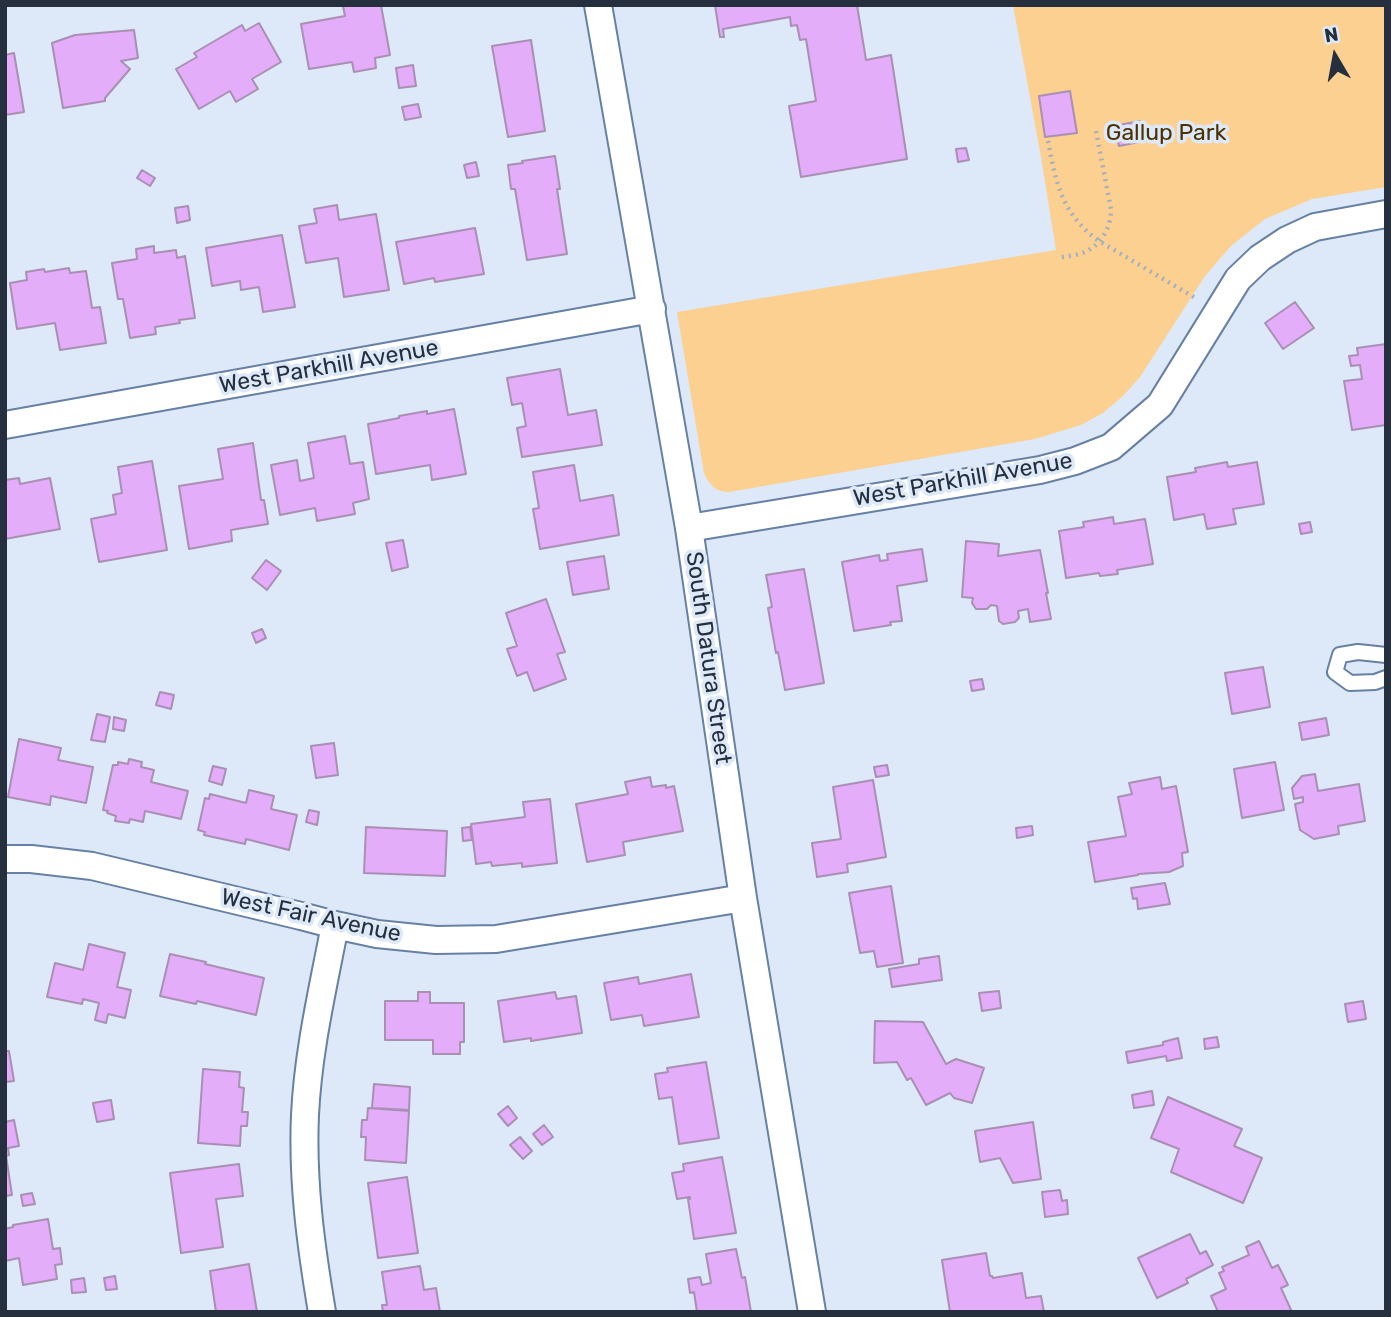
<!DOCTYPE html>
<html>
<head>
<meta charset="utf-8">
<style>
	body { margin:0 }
	#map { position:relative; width:1391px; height:1317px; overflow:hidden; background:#dde8f8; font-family:Rubik,sans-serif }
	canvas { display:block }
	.frame { position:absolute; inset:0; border:7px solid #252f3e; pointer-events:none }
	.north { position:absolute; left:1300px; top:21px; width:70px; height:70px; -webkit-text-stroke:5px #dde8f8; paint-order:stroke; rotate:350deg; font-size:19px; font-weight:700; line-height:28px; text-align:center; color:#252f3e }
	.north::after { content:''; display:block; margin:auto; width:24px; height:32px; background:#252f3e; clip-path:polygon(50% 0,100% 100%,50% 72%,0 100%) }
</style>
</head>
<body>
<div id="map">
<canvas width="1391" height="1317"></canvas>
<div class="frame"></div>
<div class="north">N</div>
</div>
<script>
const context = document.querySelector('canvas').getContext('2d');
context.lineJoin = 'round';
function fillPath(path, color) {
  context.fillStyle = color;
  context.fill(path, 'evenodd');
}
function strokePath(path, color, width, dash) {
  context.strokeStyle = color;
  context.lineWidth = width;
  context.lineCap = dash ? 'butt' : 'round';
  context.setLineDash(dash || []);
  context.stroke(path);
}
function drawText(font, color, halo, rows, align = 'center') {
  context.font = font + ' Rubik,sans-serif';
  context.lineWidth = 7;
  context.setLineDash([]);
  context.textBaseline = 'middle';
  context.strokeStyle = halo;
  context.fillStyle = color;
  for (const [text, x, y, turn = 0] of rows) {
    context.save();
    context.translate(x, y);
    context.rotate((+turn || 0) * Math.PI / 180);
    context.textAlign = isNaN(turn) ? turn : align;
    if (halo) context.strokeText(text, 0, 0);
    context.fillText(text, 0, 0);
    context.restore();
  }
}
const green = new Path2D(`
	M1013,5h373v182l-74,12 -47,20 -34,27 -26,30 -65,101 -17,19 -20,17 -22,12 -46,14 -306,53c-13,0 -20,-7 -25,-19l-27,-161 379,-62 -15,-93z`);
const building = new Path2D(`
	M381,5l9,50 -15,3 1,10 -22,4 -2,-10 -43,7 -8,-45 44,-8 -2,-10z
	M715,5h142l9,55 25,-5 16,104 -106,18 -12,-71 27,-5 -10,-62 -6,1 -3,-15 -6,1 -1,-9 -67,12 1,8h-4z
	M259,23l22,39 -29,17 6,10 -22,13 -6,-11 -31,18 -23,-40 21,-12 -3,-4 48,-28 3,6z
	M134,30l4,28 -17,3 9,8 -25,29v3l-42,7 -11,-65 23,-8z
	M531,40l14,91 -37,6 -16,-91z
	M14,53l10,59 -19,3v-60z
	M413,65l3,21 -17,2 -3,-20z
	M1070,91l7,42 -32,4 -6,-41z
	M418,104l3,13 -16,3 -3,-13z
	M1140,121l4,20 -25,5 -5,-20z
	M966,148l3,12 -11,2 -2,-13z
	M555,156l5,33h-3l10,65 -40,6 -12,-71h-4l-3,-24 15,-2 -1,-2z
	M476,162l3,14 -12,2 -3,-13z
	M142,170l13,8 -5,8 -13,-8z
	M337,205l2,15 37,-6 13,76 -45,7 -6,-39 -32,5 -7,-37 18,-3 -3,-14z
	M188,206l2,14 -13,3 -2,-15z
	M475,228l9,46 -49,8 -1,-4 -30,6 -8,-42z
	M282,235l13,72 -32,5 -4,-25 -18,3 -1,-9 -28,5 -6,-38z
	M154,246v7l22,-3 1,8 8,-2 10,62 -16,2 1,3 -25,4 1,7 -26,4 -7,-39h-5l-6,-36 25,-4 -1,-10z
	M69,268l1,5 16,-2 6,37 8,-1 6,36 -46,7 -5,-27 -38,6 -7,-46 17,-3 -1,-8 18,-3 1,3z
	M1295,302l19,26 -31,21 -18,-26z
	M1386,344v81l-34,5 -8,-49 18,-2 -2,-14 -9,1 -2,-10 9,-1 -1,-7z
	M560,369l8,46 28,-5 6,35 -80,12 -5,-29 9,-2 -4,-23 -10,2 -5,-27z
	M454,409l12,65 -34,6 -2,-15 -54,9 -8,-50 31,-6v-2l28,-5v3z
	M345,436l5,28 13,-2 6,37 -16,4 2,11 -38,7 -2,-13 -35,7 -9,-50 26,-5 3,21 14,-3 -6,-35z
	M253,443l8,57h3l4,24 -37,6 1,11 -43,8 -10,-63 44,-7 -5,-30z
	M152,461l15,89 -68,12 -8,-43 25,-5 -3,-19 9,-2 -4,-26z
	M1227,462l1,5 29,-5 7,42 -31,5 3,15 -29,5 -3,-15 -30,6 -7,-43 29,-5 -1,-4z
	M574,465l6,36 33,-6 6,40 -79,14 -7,-40 6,-1 -6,-36z
	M19,478l1,6 30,-6 10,51 -55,10v-59z
	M1113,517l1,7 31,-5 8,45 -36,6 1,4 -18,2 -1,-3 -33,5 -7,-47 25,-4 -1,-5z
	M1310,522l2,10 -11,2 -2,-10z
	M403,540l5,27 -16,4 -6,-28z
	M966,541l33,3 -1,12 42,-6 8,43h-2l5,26 -21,3 -2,-13 -10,2 1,7 -4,4 -12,2 -4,-3 -2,-15 -6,-1 -4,4h-11l-4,-6 1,-5 -11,-1z
	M922,549l5,32 -30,5 5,35 -12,1 1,3 -37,6 -12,-69 37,-7 1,6 8,-1 -1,-6z
	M604,556l5,33 -36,6 -6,-33z
	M266,560l15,11 -14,19 -15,-12z
	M804,569l20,114 -39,7 -7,-38 -2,1 -8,-45 4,-1 -6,-32z
	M546,599l19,53 -8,2 9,25 -32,12 -7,-19 -10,4 -10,-27 10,-3 -11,-33z
	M262,629l4,9 -10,5 -4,-10z
	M1263,667l7,40 -38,7 -7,-41z
	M982,679l2,10 -12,2 -2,-10z
	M160,692l14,3 -3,14 -15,-4z
	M97,714l13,3 -5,25 -14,-2z
	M114,717l12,3 -2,11 -11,-2z
	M1326,718l3,17 -27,5 -3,-17z
	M19,739l42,9 -3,12 35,7 -7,36 -35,-7 -1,9 -42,-8z
	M334,743l4,32 -22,3 -5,-32z
	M129,759l13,3 -1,5 13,3 -3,12 37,9 -7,28 -36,-8 -2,11 -13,-3 -1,4 -14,-2 1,-5 -9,-3 1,-2 -5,-1 10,-45h5v-3l10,2z
	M1275,762l9,48 -42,8 -8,-49z
	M887,765l2,10 -13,2 -2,-10z
	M213,766l13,3 -4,16 -13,-4z
	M1315,774l3,17 41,-7 6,37 -27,5 1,8 -25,5 -14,-9 -5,-26 8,-2v-5l-9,2 -2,-11 10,-12z
	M650,777l2,10 14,-2v3l8,-2 9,45 -60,11 2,13 -38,7 -11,-58 52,-10 -3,-12z
	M1160,777l2,12 14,-3 12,66 -6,1 1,13 -14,6 -31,2v1l-43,7 -7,-40 38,-6 -8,-39 14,-3 -3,-11z
	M873,780l13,77 -39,7 1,8 -31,5 -5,-34 29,-4 -8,-52z
	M249,790l25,6 -3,13 26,6 -8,35 -43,-11 -1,5 -41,-9 1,-3 -7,-2 7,-32 4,1 1,-5 36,9z
	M550,799l7,64 -35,4v-4l-30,3 -1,-4 -15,2 -5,-40 54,-7 -2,-15z
	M309,810l10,2 -2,13 -11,-3z
	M1032,826l1,9 -16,3 -1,-10z
	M366,827l81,4 -2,45 -81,-3z
	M470,827l2,13 -9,1 -1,-13z
	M1165,883l5,21 -32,5 -1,-11 -4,1 -2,-11z
	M891,886l12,77 -26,4 -3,-16 -14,2 -11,-60z
	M89,944l36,9 -8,34 14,3 -6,28 -17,-4 -2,9 -11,-3 4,-17 -16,-4 -1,5 -35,-7 8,-34 28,7z
	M170,954l36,8 -1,2 59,14 -8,37 -59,-14 -1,3 -36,-8z
	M939,956l3,24 -50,7 -3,-18 30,-5v-5z
	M691,974l8,43 -55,9 -2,-11 -31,5 -7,-37 34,-6 1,7z
	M999,991l2,17 -19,3 -3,-18z
	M418,992h12v11h34v39h-4v12h-27v-14h-48v-39h33z
	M555,992l2,7 19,-3 6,37 -51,8v-3l-27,4 -6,-41z
	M1363,1001l3,18 -18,3 -3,-18z
	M875,1021l48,1 23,42 10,-5 28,9 -12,35 -18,-5 -4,-5 -24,12 -15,-27 -4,2 -10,-18 -23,1z
	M1217,1037l2,10 -14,2 -1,-10z
	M1178,1038l4,20 -15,3 -1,-5 -38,7 -2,-11 37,-7v-3z
	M5,1051h4l5,30 -9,1z
	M706,1062l13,76 -40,6 -7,-47 -13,2 -4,-25 13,-2 -1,-4z
	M203,1069l37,3 -1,15 5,1 -2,24h6l-1,14h-6l-1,20 -42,-3z
	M374,1084l36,3 -1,23 -37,-2z
	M1152,1091l2,14 -20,3 -2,-13z
	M1168,1097l74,32 -8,17 28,12 -19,45 -72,-31 8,-23 -28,-11z
	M111,1100l3,19 -17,3 -4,-19z
	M508,1106l9,12 -9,8 -10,-12z
	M368,1108l41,3 -3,52 -41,-3 1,-23h-5l1,-17h5z
	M14,1120l5,26 -11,2 1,7 -3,1 6,39 -7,1v-74z
	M1033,1122l8,57 -28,4 -13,-25 -20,4 -5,-31z
	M544,1125l9,12 -11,8 -9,-11z
	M520,1137l12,14 -9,8 -13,-14z
	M722,1157l14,76 -42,6 -6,-40h2v-2l-13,2 -5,-26 12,-2 -1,-7z
	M239,1164l4,32 -27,3 7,48 -42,6 -11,-80z
	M407,1177l11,76 -40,5 -10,-75z
	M1060,1190l2,11 5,-1 1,14 -23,3 -3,-25z
	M32,1193l3,11 -12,2 -2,-11z
	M48,1219l5,30 7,-1 2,16 -7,1 2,14 -34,6 -4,-27 -14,3v-32l8,-2v-2z
	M1190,1234l10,20 6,-3 7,14 -27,14 2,4 -31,15 -19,-40z
	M1259,1241l13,27 6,-3 10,20 -7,3 11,24h-74l-7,-16 15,-7 -7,-16 5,-2 -2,-4 27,-12 -3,-8z
	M736,1249l6,29 3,-1 6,35h-54l-3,-20 -4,1 -2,-14 12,-2 2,8 9,-2 -5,-29z
	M986,1253l4,23h2l1,2 29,-5 4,25 15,-2 3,16h-94l-8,-52z
	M249,1264l8,48h-41l-6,-41z
	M420,1266l4,24 12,-2 4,24h-57l-1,-7h5l-5,-33z
	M115,1276l2,13 -11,1 -2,-12z
	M84,1278l2,14 -14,1 -1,-13z`);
const path = new Path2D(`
	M1048,141c8,43 14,73 51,100l98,58
	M1062,257c7,-1 16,-2 23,-5 17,-8 26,-25 26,-43l-15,-78`);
const lane = new Path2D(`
	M1386,655l-28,-3 -18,3 -5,17 15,11 25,-1 11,-4`);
const street = new Path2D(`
	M598,5l91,523 54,370 69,414
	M5,425l647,-116
	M689,528l351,-58 35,-9 36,-14 49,-42 78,-126 22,-21 27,-18 28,-13 71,-13
	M5,859h26l61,7 209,50 34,9 42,9 59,6 60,-1 247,-41
	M322,1312c-11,-65 -20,-131 -17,-197 3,-64 18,-127 30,-190`);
const parkNames = [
	["Gallup Park",1166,133]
];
const streetNames = [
	["West Parkhill Avenue",329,367,-10],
	["West Parkhill Avenue",963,480,-10],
	["South Datura Street",708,658,82],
	["West Fair Avenue",311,916,12]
];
fillPath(green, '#fbd091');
fillPath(building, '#e4adf9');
strokePath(building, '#a98fb4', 2);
strokePath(lane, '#6780a3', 18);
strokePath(street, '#6780a3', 30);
strokePath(path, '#a3aebe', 4.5, [2, 5]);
strokePath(lane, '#fff', 14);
strokePath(street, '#fff', 26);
drawText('23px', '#4c3100', '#dde8f8', parkNames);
drawText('23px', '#252f3e', '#dde8f8', streetNames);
</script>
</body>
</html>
